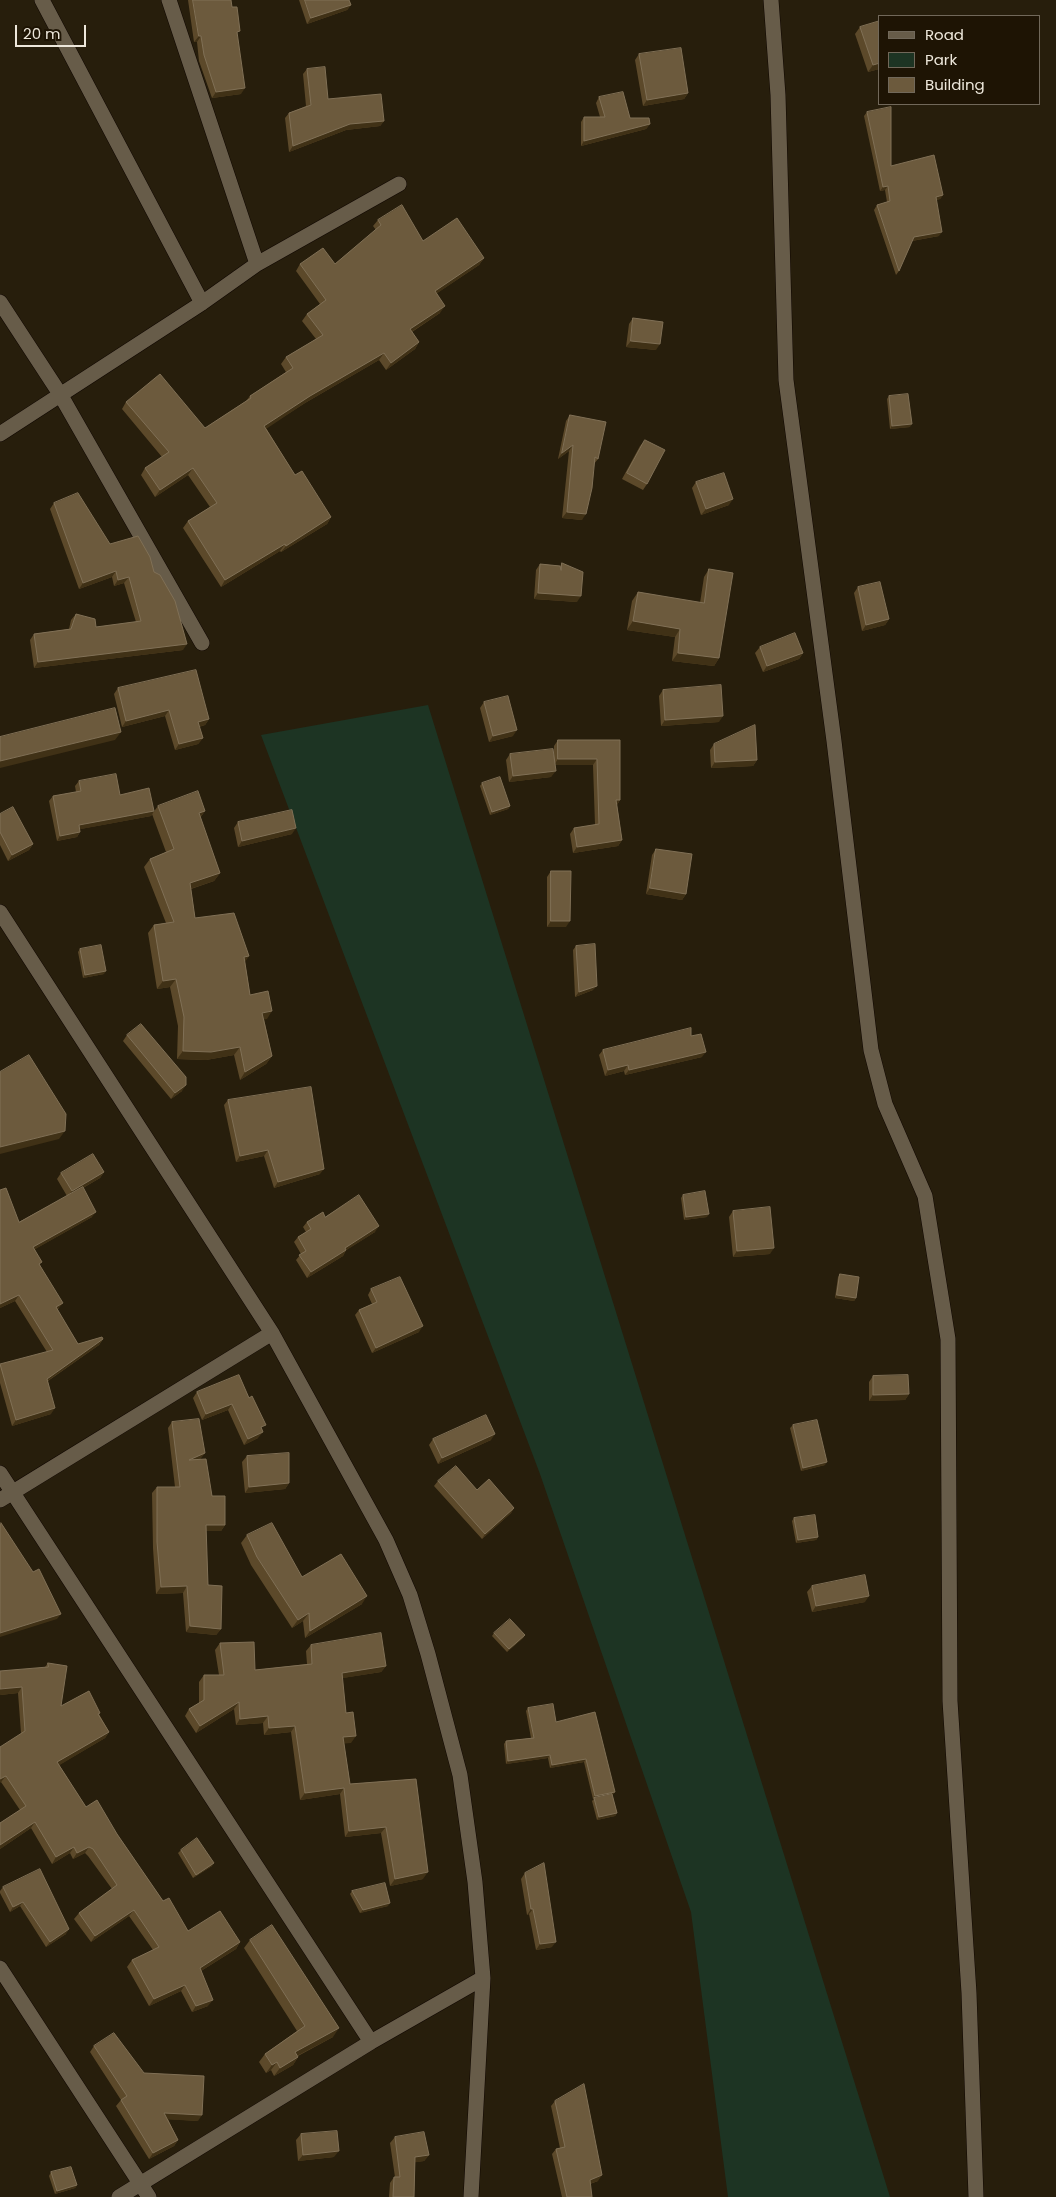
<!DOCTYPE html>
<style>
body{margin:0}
#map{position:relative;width:1056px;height:2197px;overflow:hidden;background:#271e0c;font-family:Poppins,sans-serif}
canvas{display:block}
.legend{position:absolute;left:878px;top:15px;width:162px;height:90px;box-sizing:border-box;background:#1e1404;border:1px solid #71685a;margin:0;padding:6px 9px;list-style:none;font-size:15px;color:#ede7db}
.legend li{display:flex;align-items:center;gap:10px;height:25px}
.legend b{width:25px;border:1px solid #71685a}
.scale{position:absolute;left:15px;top:25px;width:71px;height:22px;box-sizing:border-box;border:2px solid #ede7db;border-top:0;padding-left:6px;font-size:15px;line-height:18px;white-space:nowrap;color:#ede7db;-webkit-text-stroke:4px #1e1404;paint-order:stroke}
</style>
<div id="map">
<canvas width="1056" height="2197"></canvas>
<ul class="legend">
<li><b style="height:6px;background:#675c49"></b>Road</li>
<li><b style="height:14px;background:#1d3423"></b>Park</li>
<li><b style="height:14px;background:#6c5a3d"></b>Building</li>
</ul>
<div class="scale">20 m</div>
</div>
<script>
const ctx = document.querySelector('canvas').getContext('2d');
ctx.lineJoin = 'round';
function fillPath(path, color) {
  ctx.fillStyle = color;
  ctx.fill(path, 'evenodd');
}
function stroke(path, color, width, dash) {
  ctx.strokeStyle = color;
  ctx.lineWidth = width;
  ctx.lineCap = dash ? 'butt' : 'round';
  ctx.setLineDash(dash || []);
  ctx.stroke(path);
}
const green = new Path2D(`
 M428,705L890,2197H728L691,1912L540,1474L261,735Z`);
const minor = new Path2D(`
 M42,0L202,303
 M169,0L257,264
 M771,0L778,95L786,380L834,741L871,1050L885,1104L925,1196L948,1339L950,1701L969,1993L976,2197
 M0,302L60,394L202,643
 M0,434L202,303L257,264L399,184
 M0,912L272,1333L386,1540L410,1595L428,1654L460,1775L475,1882L483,1978L471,2197
 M0,1473L371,2042
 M0,1500L272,1333
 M0,1968L149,2197
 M119,2197L371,2042L483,1978`);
const wall = new Path2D(`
 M188,0H231L241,94L212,98L199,61L197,42H194Z
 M299,0H349L351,5L347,10L307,24Z
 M880,21V77L879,69L868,72L855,34L860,27Z
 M639,54L688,93L684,99L643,106L635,60Z
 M307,69L328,99L384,121L380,126L346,130L289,152L285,118L289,113L306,106L303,74Z
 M599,97L630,118L650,124L646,129L581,146V122L584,117H600L596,103Z
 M867,112L891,166L943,195L940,199L936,200L939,236L912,241L899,271L896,275L874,210L877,205L887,202L885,190L880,191L864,116Z
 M378,220L423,241L484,258L479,265L437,293L440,313L412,332L419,342L415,349L386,370L379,360L305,403L266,428L295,475L331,517L327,524L281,552L280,551L221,587L183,528L188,521L210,507L188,475L155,497L141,475L145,468L162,457L122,409L126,402L205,428L246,401L250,396L286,372L281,364L286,357L316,339L302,321L307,314L320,304L296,271L300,264H335L376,230L373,226Z
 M633,318L656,350L626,347L629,324Z
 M889,396L910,427L890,429L887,399Z
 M570,415L598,459L594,464L582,520L562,518L569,451L558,459L566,421Z
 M645,440L647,484L643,490L622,479L640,446Z
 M696,482L729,505L701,515L692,488Z
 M54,503L110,544L154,572L183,650L34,668L30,640L34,634L69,629L71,620L76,614L96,627L136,622L124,583L114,586L112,577L79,589L50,509Z
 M562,563L577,602L534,599L536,570L540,564L560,566Z
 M709,569L719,658L714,666L672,661L675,637L627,630L632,601L638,592L700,603L704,577Z
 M858,587L889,619L885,625L862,631L854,593Z
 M760,647L803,653L799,659L763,672L755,653Z
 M118,688L209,719L205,725L199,727L203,738L198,744L175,750L165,716L122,727L114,694Z
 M663,690L719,722L661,726L659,696Z
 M484,702L513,736L489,742L480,708Z
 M558,740H620V800L617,805L622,840L618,846L573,853L570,834L574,828L595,825L593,765H555L551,777L509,782L506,760L510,754L554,755V746Z
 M714,744L757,760L753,766L711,768L710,750Z
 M79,781L120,795L154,811L151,816L80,829V832L77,837L57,841L49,801L53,796L76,792L75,786Z
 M482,783L510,806L508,809L490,815L480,786Z
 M158,806L205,811L200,818L220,873L214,881L191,889L195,918L245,962L250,995L267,1019H264L272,1056L266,1064L240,1080L234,1055L206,1060L177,1059L178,1026L170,987L157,989L148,933L154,925L166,923L144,867L150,859L166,852L152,814Z
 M0,814L33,844L29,850L8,861L0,845Z
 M238,822L292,834L238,847L234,828Z
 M656,849L686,894L682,900L646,894L652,855Z
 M551,871L566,927H547V877Z
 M576,946L593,990L575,997L573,950Z
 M80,949L104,974L83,978L78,952Z
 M127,1035L182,1091L171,1099L123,1041Z
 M691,1036L702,1057L625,1075L624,1071L605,1076L599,1055L603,1050Z
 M228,1100L320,1174L274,1188L264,1156L236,1162L224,1105Z
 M104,1172L100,1178L83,1188L92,1217L35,1249L40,1265L59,1308L57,1310L78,1344L103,1339L99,1345L48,1381L51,1414L12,1426L0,1383V1365L47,1352L15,1301L0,1308V1190L19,1222L67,1196L57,1179L61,1173Z
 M683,1195L707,1217L684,1220L681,1198Z
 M733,1211L770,1254L733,1257L729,1217Z
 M325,1217L375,1232L346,1250L343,1256L307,1278L296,1260L301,1254L294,1242L298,1237L306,1232L303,1227L307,1222Z
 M840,1274L856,1298L854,1301L835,1298L838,1277Z
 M371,1289L419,1332L372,1353L355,1315L359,1310L372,1304L368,1295Z
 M239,1375L258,1438L244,1445L228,1410L202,1420L193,1398L197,1392Z
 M873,1376L909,1394L905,1400L869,1401V1382Z
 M172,1422L205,1453L200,1459L212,1496L225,1525L221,1531H206L208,1585L221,1629L216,1635L186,1632L183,1593L156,1594L153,1548L152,1493L157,1487H175L168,1428Z
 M793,1425L825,1465L801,1471L790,1428Z
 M433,1439L491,1440L438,1464L429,1445Z
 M247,1456L289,1483L285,1489L245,1493L242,1462Z
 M438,1481L477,1490L514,1508L511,1513L482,1539L434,1486Z
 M794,1518L818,1537L816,1540L796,1543L792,1521Z
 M247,1535L302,1577L362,1604L305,1638L303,1621L292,1628L251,1565L241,1543Z
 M812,1586L865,1602L812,1612L807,1592Z
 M494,1633L525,1635L523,1638L507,1652L492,1636Z
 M220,1643L255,1670L307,1664L306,1651L311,1645L386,1666L381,1672L342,1678L346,1713L351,1743H344L350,1784L416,1779L423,1879L390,1886L381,1833L345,1837L340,1794L300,1800L291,1732L264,1735L263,1723L236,1725L234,1709L196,1733L185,1716L189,1709L199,1703V1682L204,1675H219L215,1650Z
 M48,1663L61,1706L99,1714L109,1732L105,1738L59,1765L86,1807L117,1834L163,1901L188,1931L240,1942L236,1949L201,1971L208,2006L192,2012L181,1991L149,2006L127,1967L132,1960L153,1950L129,1916L91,1942L74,1919L79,1913L112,1889L88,1856L85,1853L73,1859L70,1853L52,1864L31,1828L0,1849V1823L20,1810L1,1782L21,1733L18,1693L0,1695L45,1667Z
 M528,1708L556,1722L615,1792L612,1795L617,1813L615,1816L597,1820L592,1801L594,1799H593L584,1762L550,1768L548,1758L506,1764L504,1744L506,1741L531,1738L526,1711Z
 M181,1850L212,1866L193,1878L178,1853Z
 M525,1873L552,1947L536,1950L529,1914L527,1915L521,1879Z
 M3,1887L66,1934L46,1947L20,1906L10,1912L0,1893V1891Z
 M352,1891L388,1906L360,1913L350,1894Z
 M250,1940L333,2037L298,2056V2057L293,2065L274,2076L271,2070L266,2073L259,2062L265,2054L297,2031L244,1948Z
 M94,2046L144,2073L198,2121L168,2119L178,2140L174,2146L149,2159L116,2106L121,2100L90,2052Z
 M555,2101L598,2181L590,2184L592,2197H562L552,2154L556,2149L560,2148L551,2106Z
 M301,2134L334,2157L298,2161L296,2140Z
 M395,2137L429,2155L424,2161L415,2162L414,2197H389L390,2183L394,2177H395L390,2143Z
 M51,2172L77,2185L75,2188L55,2194L49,2176Z`);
const shadedWall = new Path2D(`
 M351,5L347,10L307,24L311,18Z
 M199,36H201L197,42H194Z
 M880,63L879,69L868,72L873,65Z
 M245,88L241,94L212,98L216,92Z
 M688,93L684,99L643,106L647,100Z
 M384,121L380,126L346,130L289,152L293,146L350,124Z
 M650,124L646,129L581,146L584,141Z
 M888,186L885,190L880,191L883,187Z
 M943,195L940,199L933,201L936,197Z
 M942,232L939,236L911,241L914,237Z
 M484,258L479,265L430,298L435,291Z
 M445,306L440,313L405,336L410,329Z
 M631,341L660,344L656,350L626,347Z
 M419,342L415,349L386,370L391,363Z
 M384,353L379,360L305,403L260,433L264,426L310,396Z
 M912,424L910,427L890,429L892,426Z
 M573,445L569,451L558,459L562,453Z
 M193,468L188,475L155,497L160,490Z
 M733,499L729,505L701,515L706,509Z
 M567,512L586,514L582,520L562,518Z
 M331,517L327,524L281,552L286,546Z
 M285,544L280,551L221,587L225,580Z
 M116,571L112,577L79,589L83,583Z
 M129,577L124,583L114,586L118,580Z
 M538,593L581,596L577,602L534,599Z
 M889,619L885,625L862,631L866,625Z
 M633,621L680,629L675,637L627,630Z
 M187,644L183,650L34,668L38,662Z
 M678,653L719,658L714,666L672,661Z
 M803,653L799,659L763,672L767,666Z
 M169,710L165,716L122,727L126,721Z
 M723,716L719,722L661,726L665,720Z
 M209,719L205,725L194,728L198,722Z
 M517,730L513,736L489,742L493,736Z
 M121,732L115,740L0,768V761Z
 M203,738L198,744L175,750L179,744Z
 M558,759H597L593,765H554Z
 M757,760L753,766L711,768L715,762Z
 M556,771L551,777L509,782L513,776Z
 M616,800H620L616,806Z
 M510,806L508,809L490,815L492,812Z
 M154,811L151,816L76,830L79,825Z
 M205,811L199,819V813Z
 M296,828L292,834L238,847L242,841Z
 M80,832L77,837L57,841L60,836Z
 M622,840L618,846L573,853L577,847Z
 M33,844L29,850L8,861L12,855Z
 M220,873L214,881L184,891L190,883Z
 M650,888L686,894L682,900L646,894Z
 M551,921H570L566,927H547Z
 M249,956L243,965L244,957Z
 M106,971L104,974L83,978L85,975Z
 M176,979L170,987L157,989L163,981Z
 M597,986L593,990L575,997L579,992Z
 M272,1011L267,1019L257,1021L262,1013Z
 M240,1047L234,1055L206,1060L177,1059L183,1051Z
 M706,1052L702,1057L625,1075L629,1070Z
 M272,1056L266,1064L240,1080L245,1072Z
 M628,1065L624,1071L605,1076L608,1070Z
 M186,1085L182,1091L171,1099L175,1093Z
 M65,1131L59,1139L0,1154V1147Z
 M268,1150L264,1156L236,1162L240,1156Z
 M324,1169L320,1174L274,1188L278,1182Z
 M104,1172L100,1178L67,1197L72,1191Z
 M96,1212L92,1217L30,1252L33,1247Z
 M709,1214L707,1217L684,1220L686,1217Z
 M379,1226L375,1232L342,1253L346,1250L343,1256L307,1278L311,1272L345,1248Z
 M774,1248L770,1254L733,1257L737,1251Z
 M19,1295L15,1301L0,1308V1304Z
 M837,1295L856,1298L854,1301L835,1298Z
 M63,1303L59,1308L52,1313L56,1307Z
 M423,1326L419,1332L372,1353L376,1348Z
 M103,1339L99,1345L43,1384L47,1379Z
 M909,1394L905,1400L869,1401L873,1395Z
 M232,1404L228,1410L202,1420L206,1414Z
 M55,1408L51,1414L12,1426L16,1420Z
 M263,1432L258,1438L244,1445L248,1439Z
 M495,1434L491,1440L438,1464L442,1458Z
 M205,1453L200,1459L189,1460Z
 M827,1462L825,1465L801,1471L803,1468Z
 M289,1483L285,1489L245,1493L249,1487Z
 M514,1508L511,1513L482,1539L485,1534Z
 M206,1525H225L221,1531H202Z
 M818,1537L816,1540L796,1543L798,1540Z
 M187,1586L183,1593L156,1594L161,1587Z
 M367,1596L362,1604L305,1638L310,1631Z
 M869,1596L865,1602L812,1612L816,1606Z
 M309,1613L303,1621L292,1628L298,1620Z
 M61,1614L57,1619L0,1637V1633Z
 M190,1626L221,1629L216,1635L186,1632Z
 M525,1635L523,1638L507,1652L509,1649Z
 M386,1666L381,1672L337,1679L342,1673Z
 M22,1687L18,1693L0,1695V1689Z
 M239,1702L234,1709L196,1733L200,1726Z
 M268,1716L263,1723L236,1725L240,1719Z
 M295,1726L291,1732L264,1735L269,1728Z
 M109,1732L105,1738L53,1769L57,1762Z
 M356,1736L351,1743L339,1744L343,1737Z
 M550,1755L548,1758L506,1764L508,1761Z
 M586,1759L584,1762L550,1768L552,1765Z
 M6,1776L1,1782L0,1783V1779Z
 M344,1788L340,1794L300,1800L305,1793Z
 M615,1792L612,1795L593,1799L595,1796Z
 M617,1813L615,1816L597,1820L599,1817Z
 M35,1822L31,1828L0,1849V1845Z
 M386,1827L381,1833L345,1837L349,1831Z
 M74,1847L70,1853L52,1864L56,1857Z
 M89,1847L85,1853L73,1859L77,1853Z
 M214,1863L212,1866L193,1878L196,1875Z
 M428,1872L423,1879L390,1886L395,1879Z
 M23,1902L20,1906L10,1912L13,1907Z
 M390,1903L388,1906L360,1913L363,1910Z
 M531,1909H533L529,1914L527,1915Z
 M134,1910L129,1916L91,1942L95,1936Z
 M69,1929L66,1934L46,1947L50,1942Z
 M240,1942L236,1949L196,1974L200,1968Z
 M556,1942L552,1947L536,1950L540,1944Z
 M185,1985L181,1991L149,2006L154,1999Z
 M213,2000L208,2006L192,2012L196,2006Z
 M339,2028L333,2037L289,2060L295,2052Z
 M298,2057L293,2065L274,2076L280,2068Z
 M277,2062L271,2070L266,2073L272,2065Z
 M164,2113L202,2115L198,2121L160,2119Z
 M178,2140L174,2146L149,2159L153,2153Z
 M339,2151L334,2157L298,2161L303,2155Z
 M429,2155L424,2161L411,2163L415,2157Z
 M602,2175L598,2181L586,2185L590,2180Z
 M77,2185L75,2188L55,2194L57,2191Z`);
const building = new Path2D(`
 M193,0H231L232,7H237L240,31L237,32L245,88L216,92L204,55L201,36H199Z
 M305,0H349L351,5L311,18Z
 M880,21V63L873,65L860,27Z
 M681,48L688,93L647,100L639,54Z
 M325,67L328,99L381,94L384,121L350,124L293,146L289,113L311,105L307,69Z
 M623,92L630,118H649L650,124L584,141V117H605L599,97Z
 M891,107V166L934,155L943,195L936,197L942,232L914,237L899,271L877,205L890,201L888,186L883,187L867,112Z
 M402,205L423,241L457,218L484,258L435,291L445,306L410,329L419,342L391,363L384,353L310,396L264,426L295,475L302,471L331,517L286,546L285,544L225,580L188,521L217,503L193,468L160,490L145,468L169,452L126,402L160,374L205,428L251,398L250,396L293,368L286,357L323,335L307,314L326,300L300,264L323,248L335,264L381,225L378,220Z
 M633,318L663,322L660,344L631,341Z
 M908,394L912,424L892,426L889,396Z
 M570,415L606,422L598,459L595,457L592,488L586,514L567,512L573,445L562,453Z
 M645,440L665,450L647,484L627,473Z
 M724,473L733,499L706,509L696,482Z
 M78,493L110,544L138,536L150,557L154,572L160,575L175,601L187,644L38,662L34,634L71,629L76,614L95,619L96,627L141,621L129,577L118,580L116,571L83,583L54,503Z
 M562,563L583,572L581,596L538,593L540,564L560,566L561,570Z
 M709,569L733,573L719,658L678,653L680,629L633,621L638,592L704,603Z
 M880,582L889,619L866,625L858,587Z
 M795,633L803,653L767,666L760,647Z
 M196,670L209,719L198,722L203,738L179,744L169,710L126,721L118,688Z
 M721,685L723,716L665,720L663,690Z
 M508,696L517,730L493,736L484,702Z
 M115,708L121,732L0,761V737Z
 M755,725L757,760L715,762L714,744Z
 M558,740H620V800H616L622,840L577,847L574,828L599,824L597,759H558Z
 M553,749L556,771L513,776L510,754Z
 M116,774L120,795L149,788L154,811L79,825L80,832L60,836L53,796L81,791L79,781Z
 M500,777L510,806L492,812L482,783Z
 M198,791L205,811L199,813L220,873L190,883L195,918L234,913L249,956L244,957L250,995L268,991L272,1011L262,1013L272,1056L245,1072L240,1047L211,1052L183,1051L184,1017L176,979L163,981L154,925L174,922L150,859L174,849L158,806Z
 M13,807L33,844L12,855L0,832V814Z
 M292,810L296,828L242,841L238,822Z
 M656,849L692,854L686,894L650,888Z
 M551,871H571L570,921H551Z
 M595,944L597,986L579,992L576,946Z
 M101,945L106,971L85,975L80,949Z
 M141,1024L186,1077V1085L175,1093L127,1035Z
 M691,1028V1036L701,1034L706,1052L629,1070L628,1065L608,1070L603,1050Z
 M29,1055L66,1114L65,1131L0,1147V1072Z
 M311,1087L324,1169L278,1182L268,1150L240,1156L228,1100Z
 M93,1154L104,1172L72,1191L61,1173Z
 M83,1187L96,1212L33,1247L42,1262L39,1264L63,1303L56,1307L78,1344L102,1337L103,1339L47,1379L55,1408L16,1420L0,1364L53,1350L19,1295L0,1304V1190L6,1188L19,1222Z
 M705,1191L709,1214L686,1217L683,1195Z
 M359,1195L379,1226L345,1248L346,1250L311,1272L299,1255L306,1251L298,1237L311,1229L307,1222L323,1212L325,1217Z
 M770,1207L774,1248L737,1251L733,1211Z
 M840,1274L859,1277L856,1298L837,1295Z
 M400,1277L423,1326L376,1348L359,1310L377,1302L371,1289Z
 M239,1375L249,1398L252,1396L266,1425L261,1427L263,1432L248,1439L232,1404L206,1414L197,1392Z
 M908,1375L909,1394L873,1395V1376Z
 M486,1415L495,1434L442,1458L433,1439Z
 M199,1419L205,1453L189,1460L206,1459L212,1496H225V1525H206L208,1585L222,1586L221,1629L190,1626L187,1586L161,1587L157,1542V1487H180L172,1422Z
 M817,1420L827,1462L803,1468L793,1425Z
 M289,1453V1483L249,1487L247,1456Z
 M456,1466L477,1490L489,1479L514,1508L485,1534L438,1481Z
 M815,1515L818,1537L798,1540L794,1518Z
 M1,1523L33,1572L39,1569L61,1614L0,1633V1524Z
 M272,1523L302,1577L341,1554L367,1596L310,1631L309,1613L298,1620L257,1557L247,1535Z
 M865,1575L869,1596L816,1606L812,1586Z
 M510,1619L525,1635L509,1649L494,1633Z
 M381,1633L386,1666L342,1673L346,1713L353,1712L356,1736L343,1737L350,1784L416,1779L428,1872L395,1879L386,1827L349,1831L344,1788L305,1793L295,1726L269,1728L268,1716L240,1719L239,1702L200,1726L189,1709L204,1700V1675H224L220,1643L254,1642L255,1670L312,1664L311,1645Z
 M48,1663L67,1666L61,1706L89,1691L100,1713L98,1714L109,1732L57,1762L86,1807L97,1800L117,1834L163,1901L169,1898L188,1931L220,1911L240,1942L200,1968L213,2000L196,2006L185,1985L154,1999L132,1960L159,1947L134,1910L95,1936L79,1913L117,1885L93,1849L89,1847L77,1853L74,1847L56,1857L35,1822L0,1845V1823L26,1806L6,1776L0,1779V1747L25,1731L22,1687L0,1689V1671L48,1667Z
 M553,1704L556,1722L595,1712L615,1792L595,1796L586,1759L552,1765L550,1755L508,1761L506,1741L534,1738L528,1708Z
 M612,1794L617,1813L599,1817L594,1798Z
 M197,1838L214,1863L196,1875L181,1850Z
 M544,1863L556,1942L540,1944L533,1909H531L525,1873Z
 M40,1869L69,1929L50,1942L23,1902L13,1907L3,1887Z
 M385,1883L390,1903L363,1910L352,1891Z
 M272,1925L339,2028L295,2052L298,2057L280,2068L277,2062L272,2065L265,2054L305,2026L250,1940Z
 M114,2033L144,2073L204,2076L202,2115L164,2113L178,2140L153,2153L121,2100L127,2096L94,2046Z
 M584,2084L602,2175L590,2180L592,2197H567L556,2149L565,2147L555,2101Z
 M337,2131L339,2151L303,2155L301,2134Z
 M424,2132L429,2155L415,2157L414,2197H393L394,2177H400L395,2137Z
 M71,2167L77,2185L57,2191L51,2172Z`);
fillPath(green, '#1d3423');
stroke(minor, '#100700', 16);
stroke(minor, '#675c49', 15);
fillPath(wall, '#5c492a');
fillPath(shadedWall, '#403116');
fillPath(building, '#6c5a3d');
stroke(building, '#807056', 1);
</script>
